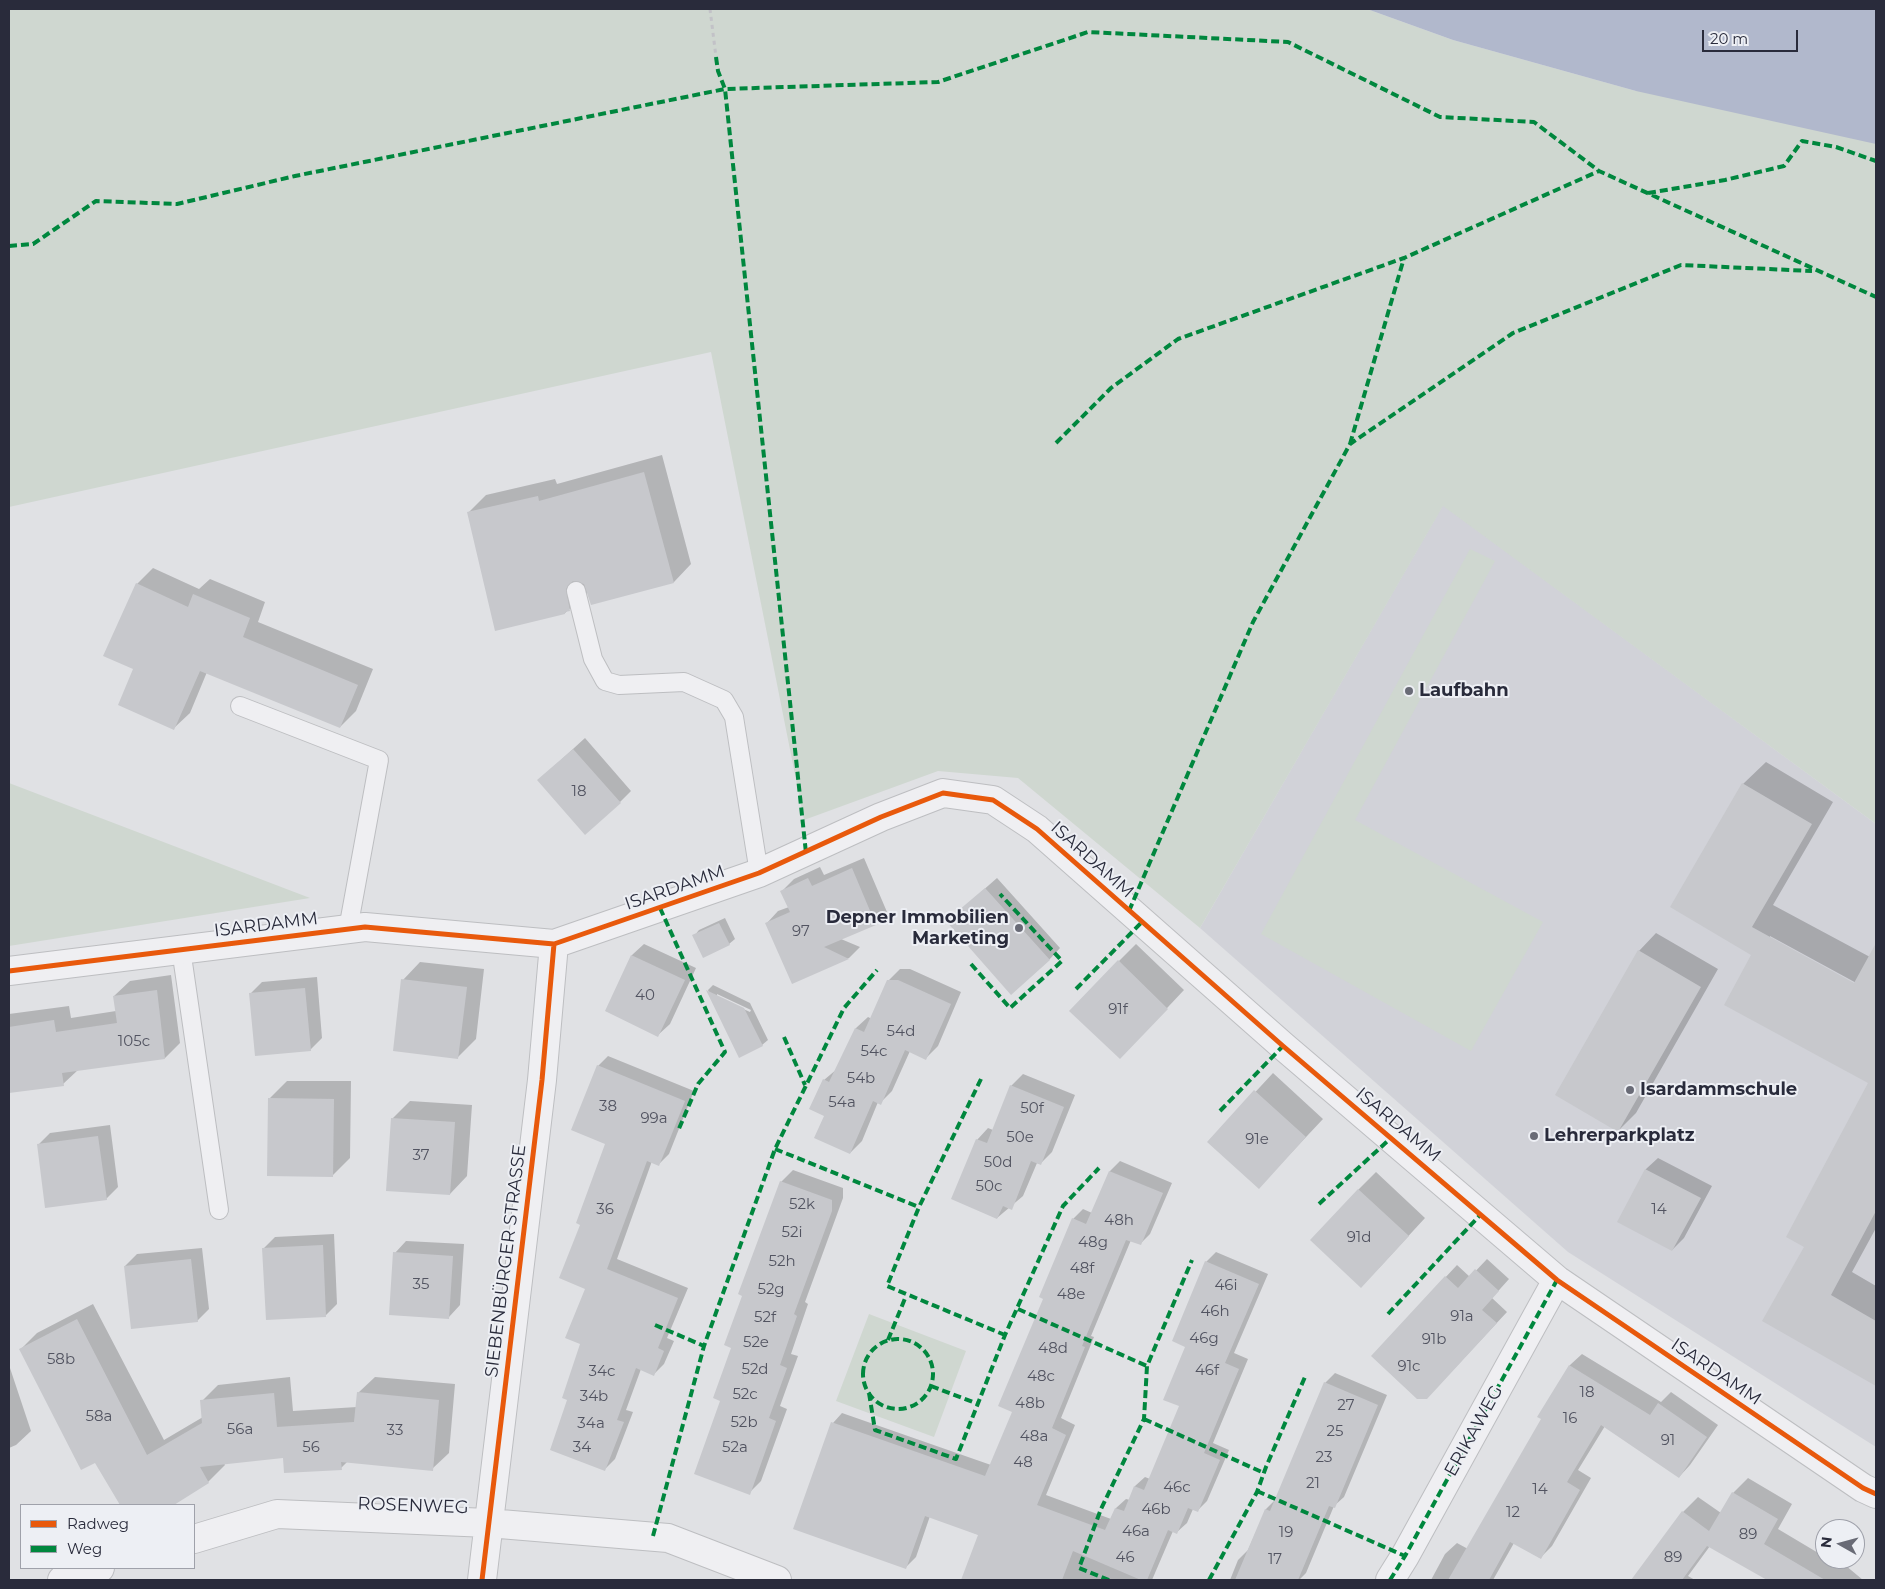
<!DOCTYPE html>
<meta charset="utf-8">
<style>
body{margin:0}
#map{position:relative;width:1885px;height:1589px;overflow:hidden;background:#e0e1e4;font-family:Montserrat,sans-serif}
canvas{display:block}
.frame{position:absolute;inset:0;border:10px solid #292b3b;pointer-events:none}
.legend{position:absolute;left:20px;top:1504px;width:175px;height:65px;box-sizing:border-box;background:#edeff4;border:1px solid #9fa1aa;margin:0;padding:6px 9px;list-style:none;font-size:15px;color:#292b3b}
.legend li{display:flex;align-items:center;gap:10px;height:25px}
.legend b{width:25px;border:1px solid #9fa1aa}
.north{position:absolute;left:1815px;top:1519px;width:50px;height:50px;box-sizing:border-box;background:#edeff4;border:1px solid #9fa1aa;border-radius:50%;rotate:277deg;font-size:14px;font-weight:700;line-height:20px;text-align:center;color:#292b3b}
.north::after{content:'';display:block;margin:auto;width:18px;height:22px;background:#696b76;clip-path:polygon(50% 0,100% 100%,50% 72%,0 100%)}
.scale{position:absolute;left:1702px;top:30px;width:96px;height:22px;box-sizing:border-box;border:2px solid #292b3b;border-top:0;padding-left:6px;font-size:15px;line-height:18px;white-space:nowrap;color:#292b3b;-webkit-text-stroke:4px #edeff4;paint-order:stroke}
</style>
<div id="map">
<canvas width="1885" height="1589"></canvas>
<div class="frame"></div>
<ul class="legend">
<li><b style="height:6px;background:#e8590c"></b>Radweg</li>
<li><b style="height:6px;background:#00873e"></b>Weg</li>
</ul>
<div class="north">N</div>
<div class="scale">20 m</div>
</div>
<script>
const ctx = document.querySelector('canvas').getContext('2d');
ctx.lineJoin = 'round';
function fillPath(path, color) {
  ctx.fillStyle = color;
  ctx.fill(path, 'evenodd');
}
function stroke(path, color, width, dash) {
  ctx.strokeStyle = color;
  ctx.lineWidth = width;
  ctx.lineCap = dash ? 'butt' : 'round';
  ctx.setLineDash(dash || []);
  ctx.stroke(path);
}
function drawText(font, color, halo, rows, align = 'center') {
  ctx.font = font + ' Montserrat,sans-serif';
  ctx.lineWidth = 4;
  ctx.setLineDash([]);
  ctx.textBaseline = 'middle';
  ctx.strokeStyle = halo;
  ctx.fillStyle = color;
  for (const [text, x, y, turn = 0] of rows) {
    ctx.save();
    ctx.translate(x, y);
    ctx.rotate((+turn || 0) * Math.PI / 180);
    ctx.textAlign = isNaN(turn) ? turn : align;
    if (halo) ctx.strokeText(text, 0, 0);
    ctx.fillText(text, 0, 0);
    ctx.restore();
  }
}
const built = new Path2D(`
 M1443,505L1876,824V1447L1568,1252L1200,928Z`);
const green = new Path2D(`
 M9,9H1367L1453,40L1636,91L1876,9V824L1443,506L1200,928L1018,778L938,771L804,820L711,352L9,507Z
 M1470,549L1495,561L1355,820L1543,922L1471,1051L1261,934Z
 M9,783L310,898L9,946Z
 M869,1314L966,1351L934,1437L836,1401Z`);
const water = new Path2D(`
 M1367,9H1876V144L1636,91L1453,40Z`);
const shadow = new Path2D(`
 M662,455L691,564L674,582L588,592L565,613L468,513L486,495L555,479L557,484Z
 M153,568L199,589L210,579L265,602L258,622L373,669L356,711L340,727L207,672L190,713L174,728L135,669L137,584Z
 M585,738L631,791L620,802L539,780Z
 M1766,762L1833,802L1773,905L1870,957L1876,950V1228L1852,1272L1876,1286V1384L1764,1321L1806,1247L1870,1082L1753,954L1743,784ZM1770,936L1860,985L1859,987L1770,939Z
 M864,858L887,912L875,924L841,939L860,947L849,958L793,982L767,923L778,911L789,907L782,891L794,879L820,867L824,875Z
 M997,878L1060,948L1049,960L948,921Z
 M725,918L735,939L729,944L694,936L699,930Z
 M1656,933L1718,969L1636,1113L1618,1131L1639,951Z
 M644,944L696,968L670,1024L658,1035L606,1011L632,955Z
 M1136,944L1184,990L1137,1040L1119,961Z
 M420,962L484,969L476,1039L458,1057L403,980Z
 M900,969H910L961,992L938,1046L926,1058L910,1051L892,1091L880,1103L878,1102L862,1141L850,1153L826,1115L824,1080L837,1069L856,1028L868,1017L872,1019L888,981Z
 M171,975L180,1043L165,1058L78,1070L63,1084L9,1092V1014L69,1006L71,1018L116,1011L114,996L130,981Z
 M317,977L322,1038L310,1050L251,993L262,982Z
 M713,985L750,1003L768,1040L762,1045L739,1056L708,990ZM717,994L751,1010L750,1012L717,997Z
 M608,1056L694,1091L669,1154L659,1164L652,1161L617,1259L688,1288L667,1338L674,1341L664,1364L654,1374L641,1369L626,1410L633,1412L615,1459L605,1469L569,1400L582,1344L586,1288L582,1224L607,1143L598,1066Z
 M1273,1073L1323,1119L1276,1169L1209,1142Z
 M1023,1074L1075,1095L1052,1152L1040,1164L1037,1163L1023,1196L997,1218L977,1140L988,1128L993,1130L1011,1086Z
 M287,1081H351L350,1158L332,1176L269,1099Z
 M410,1101L472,1105L467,1176L450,1194L392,1119Z
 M110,1125L118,1187L106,1199L38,1145L50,1133Z
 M1658,1158L1712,1186L1684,1238L1672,1250L1619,1221L1646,1169Z
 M1120,1161L1172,1183L1150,1234L1140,1244L1131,1240L1091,1336L1094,1337L1061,1418L1075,1425L1046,1495L1111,1519L1116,1508L1126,1499L1130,1500L1135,1486L1145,1477L1150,1479L1181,1406L1187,1346L1206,1262L1216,1252L1268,1274L1234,1353L1248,1359L1213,1443L1229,1450L1207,1501L1197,1511L1193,1509L1187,1523L1177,1532L1173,1531L1152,1580H963L979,1535L930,1516L916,1557L906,1567L833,1423L842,1413L991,1465L1014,1411L1045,1298L1073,1219L1083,1209L1092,1213L1110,1171Z
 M793,1170L843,1188V1198L805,1302L808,1304L791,1354L798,1356L780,1406L787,1409L761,1481L749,1493L722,1400L733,1347L781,1182Z
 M1376,1172L1425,1218L1379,1268L1358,1190Z
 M334,1234L337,1304L325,1316L264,1248L275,1237Z
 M406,1241L464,1244L460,1305L449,1317L395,1253Z
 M202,1248L209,1309L197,1321L125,1266L137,1254Z
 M1487,1259L1509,1279L1492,1298L1507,1312L1438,1386L1372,1356L1457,1265L1470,1277Z
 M93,1304L164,1440L203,1417L202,1401L218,1385L290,1377L293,1411L357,1407L358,1393L375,1377L455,1384L449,1453L432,1469L348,1461L341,1468L284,1457L224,1463L225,1465L208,1482L168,1505H121L95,1461L20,1350L37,1333Z
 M1582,1354L1661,1402L1671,1392L1718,1425L1690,1465L1679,1477L1605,1426L1578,1470L1591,1478L1552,1546L1540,1558L1514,1543L1493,1580H1431L1445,1554L1457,1543L1468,1549L1543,1419L1539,1416L1570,1365Z
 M9,1365L31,1431L16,1445L9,1448Z
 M1335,1373L1387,1395L1344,1497L1334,1506L1306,1573L1299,1580H1230L1238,1560L1248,1550L1266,1509L1276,1499L1325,1383Z
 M1748,1478L1792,1504L1778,1529L1825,1557V1559L1843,1567L1845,1565L1863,1580H1769L1710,1546L1688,1576L1695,1580H1632L1683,1512L1698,1497L1721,1513L1733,1493Z`);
const building = new Path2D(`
 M644,472L674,583L591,605L584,584L573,581L566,589L570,611L565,612V614L495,631L467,512L538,496L539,501Z
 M136,583L188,607L193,594L250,618L243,637L358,685L340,728L200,671L174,730L118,705L133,669L103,656Z
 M573,749L621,803L585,835L537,780Z
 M1742,783L1812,824L1752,927L1854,983L1876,943V1211L1831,1295L1876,1321V1386L1762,1321L1804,1247L1786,1237L1868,1083L1724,1005L1751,955L1670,907Z
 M852,868L876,925L824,947L849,959L792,984L765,923L790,912L780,891L808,878L812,886Z
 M985,888L1050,960L1011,995L946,921Z
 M719,923L730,945L703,958L692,935Z
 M1638,950L1701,987L1618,1132L1555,1095Z
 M631,955L685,980L658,1037L605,1011Z
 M1118,960L1168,1009L1120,1059L1069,1011Z
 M401,979L467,987L458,1059L393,1051Z
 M887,980H898L951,1004L926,1060L905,1050L881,1105L873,1101L850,1154L814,1138L824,1116L809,1109L823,1079L829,1082L855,1028L864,1032Z
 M305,988L311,1051L255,1056L249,993Z
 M157,990L165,1059L62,1073L64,1086L9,1093V1027L54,1020L56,1032L117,1023L113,996Z
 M706,990L744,1008L763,1046L739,1058Z
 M597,1065L685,1101L659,1166L647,1161L607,1269L678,1298L658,1348L664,1351L654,1376L636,1368L617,1420L624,1422L605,1471L550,1450L567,1400L562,1398L580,1344L565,1338L585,1289L559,1278L580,1225L576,1223L605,1144L571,1130Z
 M1010,1085L1064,1107L1041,1165L1031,1161L1012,1210L1003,1206L997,1219L951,1199L976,1139L987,1143Z
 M1254,1090L1306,1137L1259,1189L1207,1142Z
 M268,1098L334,1099L333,1177L267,1176Z
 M391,1118L455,1122L450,1195L386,1191Z
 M98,1136L107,1200L45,1208L37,1144Z
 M1645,1169L1701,1198L1672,1251L1617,1222Z
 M1109,1171L1163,1193L1141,1245L1126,1240L1082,1346L1085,1347L1052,1428L1066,1435L1037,1505L1105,1530L1115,1508L1124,1511L1134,1486L1144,1490L1179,1406L1163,1400L1185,1347L1172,1341L1205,1261L1259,1284L1225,1363L1239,1369L1204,1453L1220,1460L1198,1512L1188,1508L1177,1534L1168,1530L1147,1580H1141L1073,1551L1062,1580H961L978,1535L925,1516L906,1569L793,1529L831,1422L985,1476L1012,1412L998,1406L1043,1299L1039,1297L1072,1218L1086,1224Z
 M780,1181L832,1200V1211L794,1314L797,1316L780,1365L787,1368L769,1418L776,1421L750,1495L694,1474L720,1401L713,1398L731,1348L724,1345L742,1296L738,1294Z
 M1358,1189L1409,1236L1361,1288L1310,1240Z
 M323,1245L326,1317L266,1320L262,1248Z
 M393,1252L453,1256L449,1319L389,1315Z
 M191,1259L198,1322L131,1329L124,1266Z
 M1475,1269L1499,1291L1482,1310L1497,1323L1427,1399H1417L1371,1356L1445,1276L1458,1288Z
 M77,1319L147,1455L202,1423L200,1400L274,1393L277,1427L354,1422L357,1392L439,1400L433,1471L341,1462L342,1470L284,1473L283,1458L200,1467L209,1483L174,1505H120L95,1463L81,1470L19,1349Z
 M1569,1365L1650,1415L1658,1403L1707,1437L1679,1478L1601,1425L1567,1482L1580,1490L1541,1559L1510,1542L1489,1580H1448L1541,1419L1537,1417Z
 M1324,1382L1378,1405L1335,1508L1329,1506L1298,1580H1235L1265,1509L1270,1511Z
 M1732,1492L1778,1519L1764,1544L1825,1580H1767L1707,1546L1682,1580H1631L1682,1511L1709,1531Z`);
const path = new Path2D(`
 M710,9L716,57`);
const lane = new Path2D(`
 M576,591L593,659L605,681L619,685L684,682L724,700L734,717L759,873
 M240,706L379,760L348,929
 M181,949L219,1210`);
const street = new Path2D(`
 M9,971L365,927L554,944L759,873L881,817L943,793L993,800L1037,829L1283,1046L1557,1280L1863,1488L1876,1494
 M194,1539L277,1514L488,1523L668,1538L777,1580
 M62,1580L100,1568
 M482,1580L542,1080L554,944
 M1390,1580L1405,1556L1557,1280`);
const quiet = new Path2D(`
 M716,57L718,71L725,89L806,853
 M1648,193L1725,180L1784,166L1802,141L1836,147L1876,161
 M9,246L33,244L96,201L177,204L295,176L725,89L938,82L1088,32L1288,42L1440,117L1534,122L1599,171L1876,297
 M1056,443L1111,388L1178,339L1404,258L1599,171
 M1350,444L1404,258
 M660,908L725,1052L698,1084L678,1131
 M1129,911L1253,622L1350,444L1513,333L1681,265L1812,271
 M971,964L1010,1008L1062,961L1000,894
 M1076,989L1142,922
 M784,1037L805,1085
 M981,1079L919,1207L887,1286L1005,1335
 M1220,1111L1283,1046
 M775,1149L919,1207
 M1319,1204L1392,1137
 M1018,1309L1147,1366
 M1388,1314L1481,1214
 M655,1325L704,1346
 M863 1374a35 35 0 1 1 70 0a35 35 0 1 1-70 0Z
 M888,1340L906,1296
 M931,1386L978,1404
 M869,1393L875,1430L956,1459L1005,1335L1063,1206L1099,1168
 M1144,1419L1264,1473
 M1257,1491L1405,1556
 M653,1536L704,1346L775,1149L844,1008L877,970
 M1109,1580L1079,1568L1101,1509L1144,1419L1147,1366L1192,1260
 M1209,1580L1257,1492L1266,1467L1305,1377
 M1390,1580L1405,1556L1557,1280`);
const cycleway = new Path2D(`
 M9,971L365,927L554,944L759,873L881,817L943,793L993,800L1037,829L1283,1046L1557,1280L1863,1488L1876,1494
 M482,1580L542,1080L554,944`);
const markers = [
 [1409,691,5,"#696b76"],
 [1019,928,5,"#696b76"],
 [1630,1090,5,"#696b76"],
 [1534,1136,5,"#696b76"]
];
const numberNames = [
 ["18",579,792],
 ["97",801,932],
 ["40",645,996],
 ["91f",1118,1010],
 ["54d",901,1032],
 ["105c",134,1042],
 ["54c",874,1052],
 ["54b",861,1079],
 ["54a",842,1103],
 ["38",608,1107],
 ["50f",1032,1109],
 ["99a",654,1119],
 ["50e",1020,1138],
 ["91e",1257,1140],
 ["37",421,1156],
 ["50d",998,1163],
 ["50c",989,1187],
 ["52k",802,1205],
 ["36",605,1210],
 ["14",1659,1210],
 ["48h",1119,1221],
 ["52i",792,1233],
 ["91d",1359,1238],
 ["48g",1093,1243],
 ["52h",782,1262],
 ["48f",1082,1269],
 ["35",421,1285],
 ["46i",1226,1286],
 ["52g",771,1290],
 ["48e",1071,1295],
 ["46h",1215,1312],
 ["91a",1462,1317],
 ["52f",765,1318],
 ["46g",1204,1339],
 ["91b",1434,1340],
 ["52e",756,1343],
 ["48d",1053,1349],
 ["58b",61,1360],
 ["91c",1409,1367],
 ["52d",755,1370],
 ["46f",1207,1371],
 ["34c",602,1372],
 ["48c",1041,1377],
 ["18",1587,1393],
 ["52c",745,1395],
 ["34b",594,1397],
 ["48b",1030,1404],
 ["27",1346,1406],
 ["58a",99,1417],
 ["16",1570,1419],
 ["52b",744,1423],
 ["34a",591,1424],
 ["56a",240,1430],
 ["33",395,1431],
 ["25",1335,1432],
 ["48a",1034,1437],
 ["91",1668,1441],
 ["56",311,1448],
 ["34",582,1448],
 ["52a",735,1448],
 ["23",1324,1458],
 ["48",1023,1463],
 ["21",1313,1484],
 ["46c",1177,1488],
 ["14",1540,1490],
 ["46b",1156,1510],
 ["12",1513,1513],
 ["46a",1136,1532],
 ["19",1286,1533],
 ["89",1748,1535],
 ["46",1125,1558],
 ["89",1673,1558],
 ["17",1275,1560]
];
const poiNames = [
 ["Laufbahn",1419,691],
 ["Depner Immobilien",1009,918,"right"],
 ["Marketing",1009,939,"right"],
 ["Isardammschule",1640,1090],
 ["Lehrerparkplatz",1544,1136]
];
const streetNames = [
 ["ISARDAMM",1092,860,42],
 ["ISARDAMM",675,888,-19],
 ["ISARDAMM",266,925,-7],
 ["ISARDAMM",1398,1125,40],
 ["SIEBENBÜRGER STRASSE",506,1261,-83],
 ["ISARDAMM",1716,1372,34],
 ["ERIKAWEG",1474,1431,-61],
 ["ROSENWEG",413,1506,2]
];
fillPath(built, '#d1d2d8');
fillPath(green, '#cfd7d0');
fillPath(water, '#b1b8cc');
fillPath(shadow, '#0003');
fillPath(building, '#c7c8cc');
stroke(lane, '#bdbec1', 20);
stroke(street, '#bdbec1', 30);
stroke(path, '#c2c2c7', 3, [4, 4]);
stroke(lane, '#efeff2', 18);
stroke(street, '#efeff2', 28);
stroke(quiet, '#00873e', 4, [8, 4]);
stroke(cycleway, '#e8590c', 5);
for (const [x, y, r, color] of markers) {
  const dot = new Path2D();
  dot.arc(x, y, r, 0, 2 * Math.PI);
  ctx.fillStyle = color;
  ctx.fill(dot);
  stroke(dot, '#edeff4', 2);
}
drawText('15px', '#525461', null, numberNames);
drawText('bold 18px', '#292b3b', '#edeff4', poiNames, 'left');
drawText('18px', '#292b3b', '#edeff4', streetNames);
</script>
